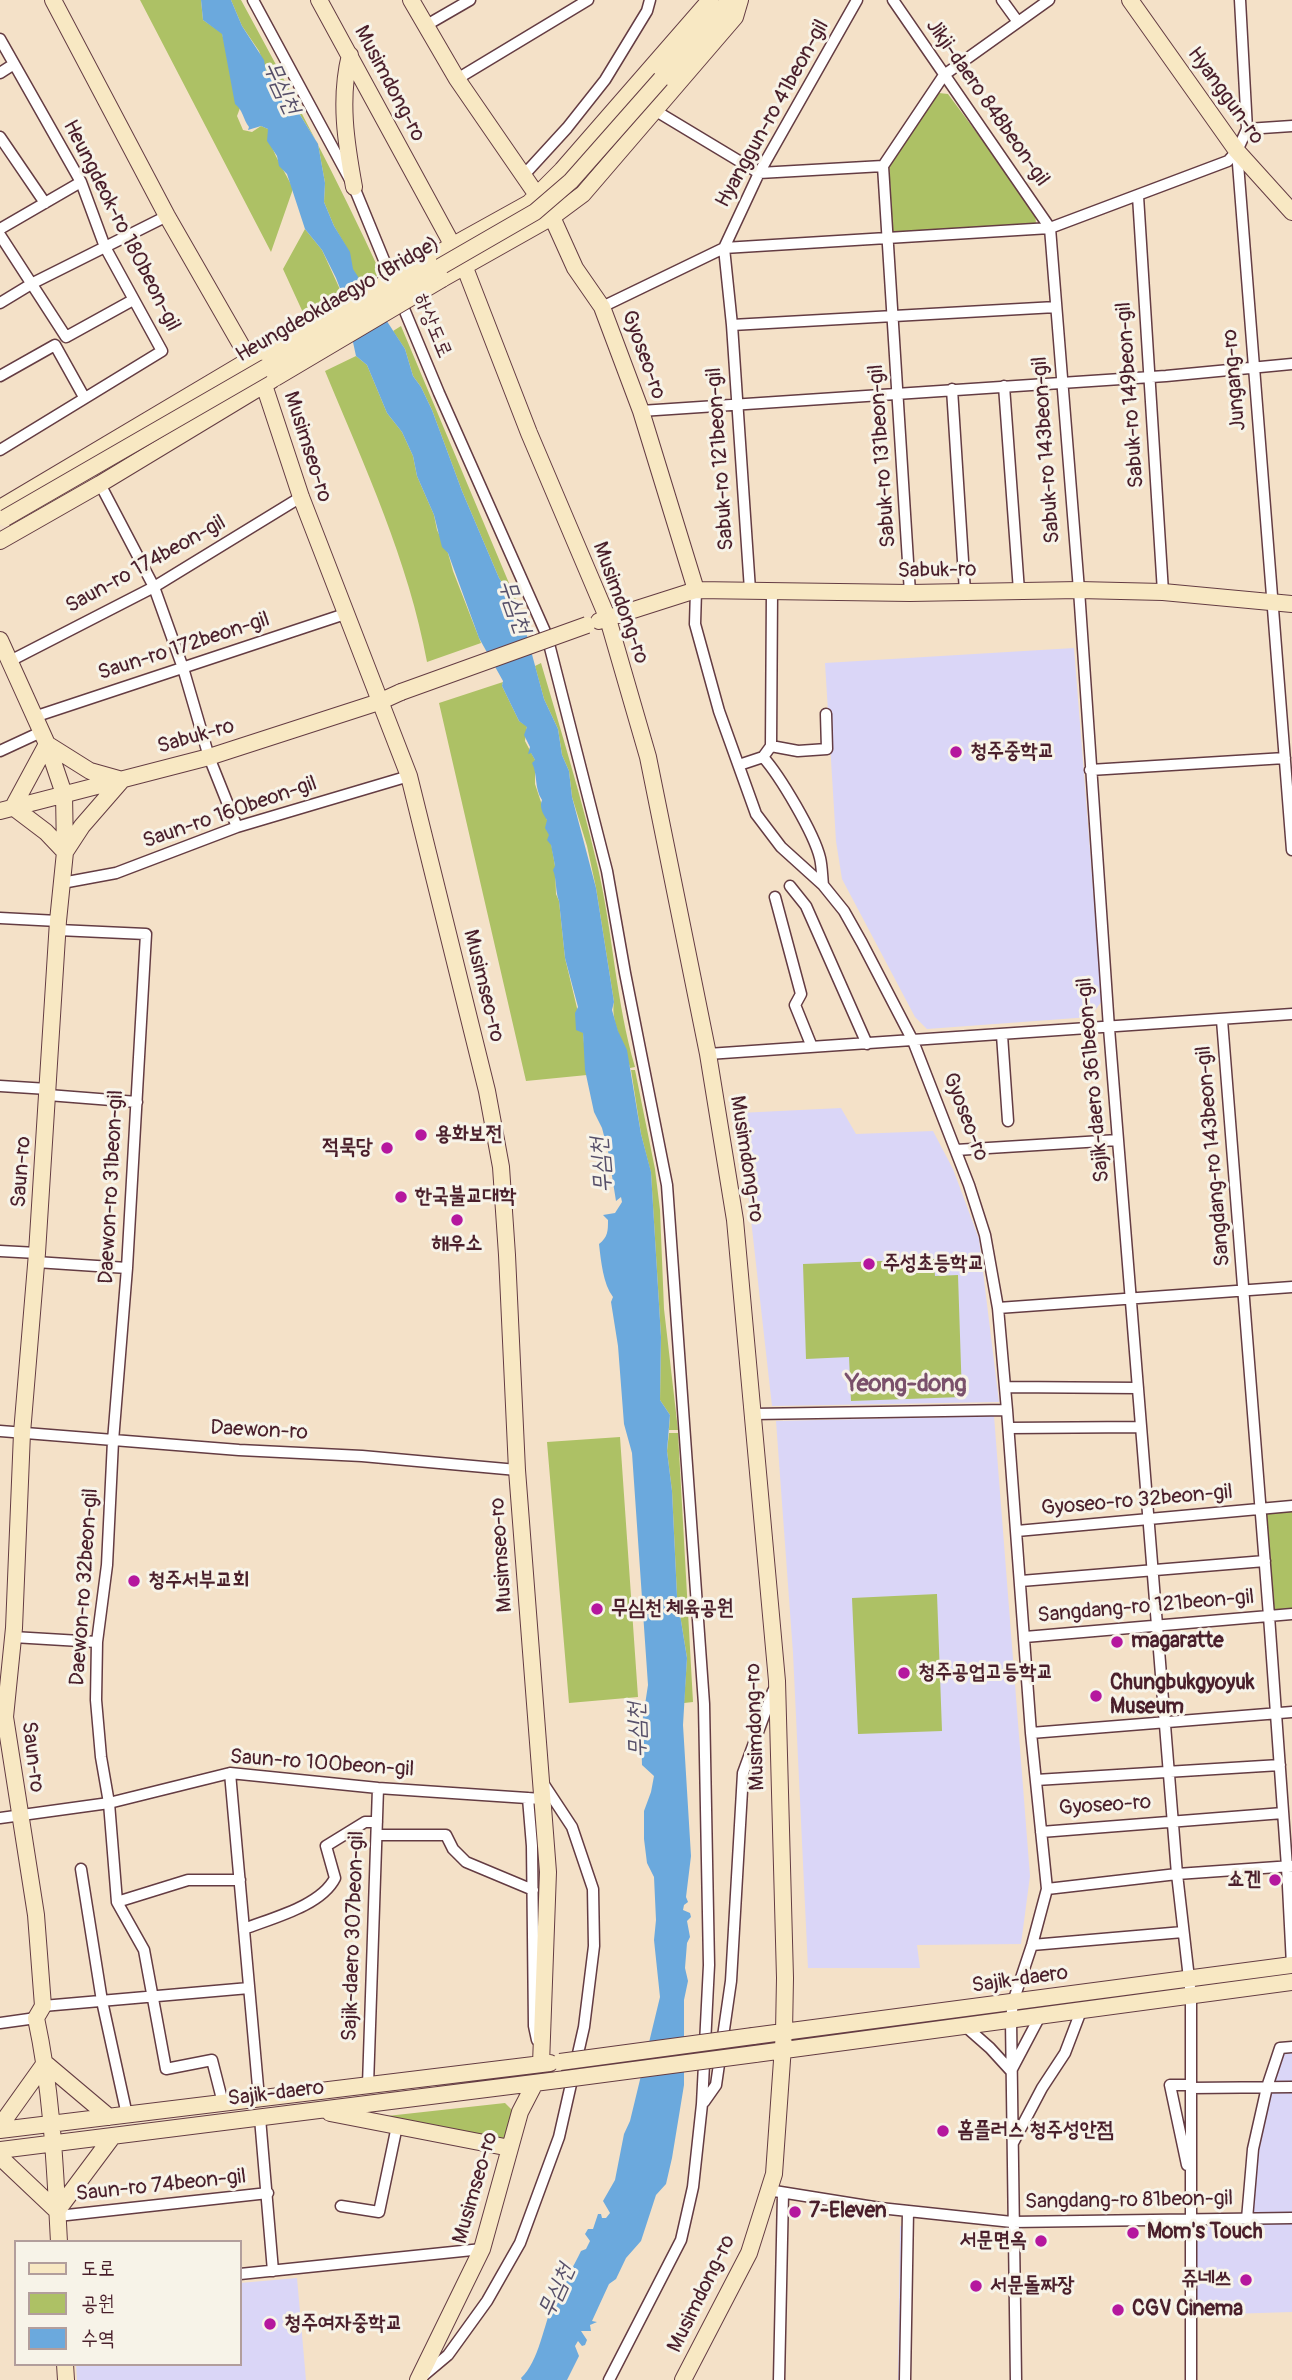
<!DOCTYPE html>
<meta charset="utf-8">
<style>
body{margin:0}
#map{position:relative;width:1292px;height:2380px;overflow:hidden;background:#f4e1c8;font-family:Pangolin,"Poor Story",sans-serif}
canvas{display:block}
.legend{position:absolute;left:14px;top:2240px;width:228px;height:126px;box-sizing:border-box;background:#f7f3e8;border:2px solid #b29e9c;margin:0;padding:9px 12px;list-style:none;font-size:21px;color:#4a1f2b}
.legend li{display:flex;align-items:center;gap:14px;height:35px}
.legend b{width:35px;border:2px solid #b29e9c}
</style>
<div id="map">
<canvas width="1292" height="2380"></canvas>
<ul class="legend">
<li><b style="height:9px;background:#f8e8c3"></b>도로</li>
<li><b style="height:19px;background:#adc165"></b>공원</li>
<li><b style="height:19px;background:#6ba9dd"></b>수역</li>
</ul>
</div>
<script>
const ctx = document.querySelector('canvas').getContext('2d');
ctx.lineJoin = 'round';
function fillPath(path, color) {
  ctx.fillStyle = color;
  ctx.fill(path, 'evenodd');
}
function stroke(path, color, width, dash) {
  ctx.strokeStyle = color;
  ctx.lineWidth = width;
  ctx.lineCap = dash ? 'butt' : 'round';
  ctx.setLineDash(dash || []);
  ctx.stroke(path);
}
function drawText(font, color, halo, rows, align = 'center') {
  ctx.font = font + ' Pangolin,"Poor Story",sans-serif';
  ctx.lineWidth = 6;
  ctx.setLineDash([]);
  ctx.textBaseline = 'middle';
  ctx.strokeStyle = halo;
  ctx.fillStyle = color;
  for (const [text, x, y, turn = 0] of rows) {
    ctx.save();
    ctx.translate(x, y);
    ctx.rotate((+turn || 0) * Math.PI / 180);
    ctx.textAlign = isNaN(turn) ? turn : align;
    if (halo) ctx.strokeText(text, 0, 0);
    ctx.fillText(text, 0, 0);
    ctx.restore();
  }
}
const built = new Path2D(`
 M1074,648L1102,1001L1090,1017L927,1029L915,1017L842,879L836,841L825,663Z
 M841,1108L856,1134L933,1131L953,1169L979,1239L999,1402L772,1406L739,1113Z
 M994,1416L1030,1876L1021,1944L917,1945L920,1968H808L793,1653L776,1421Z
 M1292,2048V2312L1197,2315L1196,2225L1248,2223L1253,2163L1282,2050Z
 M900,2226H913L911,2380H898Z
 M297,2278L306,2380H77L76,2364H240V2283Z`);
const green = new Path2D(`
 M140,0H201L203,20L222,33L240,108L237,116L243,130L252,132L261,126L268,129C270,152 284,168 293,189L271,252Z
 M231,0H241C290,90 338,180 381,274L362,284L352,269L349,252L334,226L324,202L325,183L318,144L281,84L266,71L259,51L242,26Z
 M939,93L948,94L1035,211L1036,224L893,233L889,165Z
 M305,229L322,250L343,296L305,317L283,269Z
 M401,326L527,626L525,627L519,615L506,598L508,592L499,578L462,491L432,410L421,387L413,376L405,349L393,331Z
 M356,356L367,365L387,413L402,432L413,456L417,476L434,515L437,530L448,553L453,571L481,643L427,662C409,562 364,465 325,371Z
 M541,663C561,731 582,799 598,868C613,934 616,1002 635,1067L630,1068C626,1047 610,1023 614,1002L596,888L587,846L572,797L569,771L562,755L558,729L544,699L535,666Z
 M503,682L502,686L519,721L527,726L525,741L535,760V784L547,820L555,866L556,894L559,901L565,958L583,1033L587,1075L526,1081L439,703Z
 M631,1070H635L655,1169L660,1210L664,1309L678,1430H669L670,1415L660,1400L661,1337L651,1173L641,1134Z
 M934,1259L935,1276L958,1275L962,1397L851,1401L849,1357L806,1359L803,1264Z
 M669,1433H678L693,1702L684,1703L687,1658L677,1596L672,1491L667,1451Z
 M620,1437L638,1697L569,1703L547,1442Z
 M1292,1509V1612L1272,1614L1263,1511Z
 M937,1594L942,1731L858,1734L852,1598Z
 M505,2103L513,2111L504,2139L369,2118Z`);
const water = new Path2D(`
 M201,0H231L242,26L264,60L266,71L281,84L318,144L325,183L324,202L334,226L350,252L353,269L405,349L413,376L421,387L432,410L462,491L499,578L508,592L506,598L523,621L544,699L558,729L562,755L569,771L572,797L596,888L614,1002L612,1010L618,1031L627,1050L641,1134L651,1172L661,1337L660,1400L670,1415L667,1451L672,1491L677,1596L687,1658L683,1725L691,1856L686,1897L688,1902L684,1905L683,1910L690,1913L691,1917L687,1921L690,1937L687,1943L685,1968L688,1981L684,2000V2085L672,2158L666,2184L656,2195L641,2241L626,2258L616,2279L609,2284L592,2321L597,2322L590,2325L591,2331H581L587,2340L585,2345L582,2346L578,2341L575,2346L579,2356L567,2380H522L521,2378C539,2362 544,2323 554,2301C563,2283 573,2268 581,2251L586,2249L590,2241L585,2234L588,2229H593L598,2214H601L602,2218H606L610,2213L603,2201L615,2180L624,2134L630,2121L660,1997L654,1940L656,1920L654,1877L647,1863L644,1839V1811L651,1792L654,1776L642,1765L641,1731L648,1685L632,1453L624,1424L618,1346L611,1302L613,1297C603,1284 601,1261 599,1244C608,1237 608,1231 608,1220L603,1215L615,1213L622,1202L621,1197L616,1201L608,1151L602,1128L594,1112L585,1070L583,1033L576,1030L575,1013L578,1007L565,958L559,901C555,891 557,880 553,870L555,866L551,845L547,840L549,835L545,828L547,820C543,814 539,807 542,800C534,788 538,775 532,763L535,760L531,753L528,754L530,747L524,735L527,727L519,721L502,686L503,681L479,638L448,553L442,547L434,515L417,476L413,456L402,432L387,413L367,365L356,356L343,296L336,278L322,250L305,229L287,174L279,166L277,156L267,141L268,129L261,126L248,130L249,127C243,119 243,110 235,104L222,34L203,20Z`);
const street = new Path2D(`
 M253,0L354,187L393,282
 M893,0L1050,228L1079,590L1109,1028L1177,1874L1191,1996V2380
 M1002,0L1018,22
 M1240,0L1247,129L1237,151L1292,850
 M425,26L470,0
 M0,39L81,182L105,247L162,351L0,450
 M0,73L14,64
 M457,79L588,0
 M656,111L759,173L883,166
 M1247,129L1292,126
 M0,137L45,203
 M523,176L567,128L605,80L647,11L650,0
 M1138,196L1163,592
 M0,229L81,182
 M0,235L66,337L133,300
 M724,248L732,325L750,590
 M724,248L759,173L857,0
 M399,297L439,393L547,636L607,871L625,973L667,1185L704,1704L709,1965L702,2104L693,2187L681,2240L609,2380
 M0,303L33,283L167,216
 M602,307L724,248L1050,228L1228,161L1237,151
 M732,325L1056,307
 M0,376L55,345L84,397
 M1004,386L1019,591
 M952,389L965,592
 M641,411L1166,376L1292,364
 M100,484L154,587L183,668L209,757L237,827
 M696,590L695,624L719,711L756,814L781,847L823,885L844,911L862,943L913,1041L969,1185L985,1235L998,1308L1007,1410L1031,1733L1047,1889L1032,1945L1013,2002L1011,2020L1016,2380
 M910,593L883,166L944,75L1049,0
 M8,662L154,587L301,497
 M34,717L345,614
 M771,746L798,751L827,749L826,714
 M0,751L41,732
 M763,757C780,776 814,833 820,858C822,866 822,876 823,885
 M739,765L763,757L771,746L772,590
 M1090,770L1285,758
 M62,883L116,873L237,827L409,776
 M790,886L806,906L867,1044
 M775,897L801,994L795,1005L812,1047
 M0,918L58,921
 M58,930L146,934L127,1268L113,1441L107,1565L97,1642L96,1700L101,1757L109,1803L117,1902L144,1950L166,2069L212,2060L223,2103
 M1222,1020L1269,1616L1287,1867L1292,1965
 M1002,1035L1008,1121
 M708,1054L1292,1014
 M0,1086L48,1089
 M48,1095L137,1102
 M956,1150L1118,1140
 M0,1251L37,1253
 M36,1262L127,1268
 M998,1308L1292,1287
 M1005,1387L1138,1388
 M753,1414L1007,1410
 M1009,1428L1141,1427
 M0,1431L239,1450L362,1456L517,1470
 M1017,1531L1292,1506
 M1021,1581L1265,1561
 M13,1637L97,1642
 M1025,1637L1292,1614
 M1031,1733L1292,1712
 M230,1773L259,2098
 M1036,1780L1280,1765
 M528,1798L532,1846L534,2026L537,2040
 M0,1818L109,1803L230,1773L378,1788L542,1799
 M1041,1832L1283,1813
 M377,1835H446L453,1849L466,1862L533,1890
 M81,1869L102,2001L127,2115
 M1047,1889L1177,1874L1292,1866
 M117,1902L188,1880H240
 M244,1929C272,1918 321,1906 335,1878L326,1846L365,1822H377
 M1032,1945L1183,1932
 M43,2006L249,1988
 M0,2023L36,2018
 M965,2026L990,2048L1011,2071L1040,2016
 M368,2085L378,1788
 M1191,2088L1292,2087
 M704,2102L716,2085L731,1981L743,1773L773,1691
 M260,2118L273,2271
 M1013,2143L1042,2088L1065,2053L1081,2011
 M1187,2165L1170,2085H1191
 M768,2190L880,2208L1012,2222L1292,2218
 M341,2206L379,2212L397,2126
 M58,2216L268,2193
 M1247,2219L1253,2149L1267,2087L1280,2048L1292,2047
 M240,2274L482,2249
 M423,2376L448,2355L487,2301L520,2243L559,2137L584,2027L594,1946L593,1889L572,1827L543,1783
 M779,2380L783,2193
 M905,2380L908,2211`);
const secondary = new Path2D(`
 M53,0L167,216L264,385L301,497L409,776L487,1091L501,1167L507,1255L517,1470L548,1872L541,2064
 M319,0L465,268L529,433L608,619L648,757L708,1054L735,1220L777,1681L785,1978L784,2032L774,2174L749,2253L683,2380
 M411,0L457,79L552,217L575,268L602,307L641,411L696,590
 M1130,0L1237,151L1292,212
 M350,55C339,99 346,143 354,187
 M661,79L729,0
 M428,259L529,203L562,170L710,0
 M442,279L552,217L583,194L735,17L740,0
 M0,508L256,356
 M0,541L100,484L272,380
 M599,621L696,590L910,593L1079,590L1163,592L1292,604
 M0,640L47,744L64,794L65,852L58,921L37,1253L22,1433L14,1628L5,1717L36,1915L43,2006L36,2018C52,2092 55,2167 59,2242
 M47,744L90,771L122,780L82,826L65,852L46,832L13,807Z
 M0,811L209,757L379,702L401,692
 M753,2036L1292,1965
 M755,2054L1292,1982
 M45,2063L109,2117
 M330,2113L510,2148
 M0,2126L45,2063
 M0,2130L550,2063
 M0,2150L558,2080
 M0,2157L57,2211
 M57,2211L113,2136
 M65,2364L66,2380
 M418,2380L482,2249L520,2112L535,2083`);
const secondaryBridge = new Path2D(`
 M264,352L428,259
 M275,378L442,279
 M5,518L535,212L571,181L661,79
 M401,692L587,625
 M560,2062L753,2036
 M558,2080L755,2054`);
const markers = [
 [956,752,7,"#b5179e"],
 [421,1135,7,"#b5179e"],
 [387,1148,7,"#b5179e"],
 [401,1197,7,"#b5179e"],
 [457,1220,7,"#b5179e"],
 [869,1264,7,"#b5179e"],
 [134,1581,7,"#b5179e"],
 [597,1609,7,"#b5179e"],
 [1117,1642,7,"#b5179e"],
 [904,1673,7,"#b5179e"],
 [1096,1696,7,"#b5179e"],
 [1275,1880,7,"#b5179e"],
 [943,2131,7,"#b5179e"],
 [795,2212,7,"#b5179e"],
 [1133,2233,7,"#b5179e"],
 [1041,2241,7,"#b5179e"],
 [1246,2280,7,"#b5179e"],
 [976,2286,7,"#b5179e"],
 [1118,2310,7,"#b5179e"],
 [270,2324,7,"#b5179e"]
];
const streetNames = [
 ["Musimdong-ro",389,84,62],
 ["Hyanggun-ro",1225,96,54],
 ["Jikji-daero 848beon-gil",987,103,55],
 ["Hyanggun-ro 41beon-gil",773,114,-61],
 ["Heungdeok-ro 180beon-gil",121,226,63],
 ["Heungdeokdaegyo (Bridge)",338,300,-30],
 ["하상도로",432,326,67],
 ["Gyoseo-ro",643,355,70],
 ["Jungang-ro",1235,380,-95],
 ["Sabuk-ro 149beon-gil",1131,395,-94],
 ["Musimseo-ro",307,447,72],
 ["Sabuk-ro 143beon-gil",1047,450,-94],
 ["Sabuk-ro 131beon-gil",883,456,-94],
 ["Sabuk-ro 121beon-gil",721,459,-94],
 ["Saun-ro 174beon-gil",146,565,-29],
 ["Sabuk-ro",937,571,-1],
 ["Musimdong-ro",620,603,70],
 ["Saun-ro 172beon-gil",184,647,-18],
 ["Sabuk-ro",196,737,-16],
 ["Saun-ro 160beon-gil",230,813,-19],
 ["Musimseo-ro",483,986,76],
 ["Sajik-daero 361beon-gil",1094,1080,-95],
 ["Gyoseo-ro",965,1117,69],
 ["Sangdang-ro 143beon-gil",1214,1156,-95],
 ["Musimdong-ro",746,1159,81],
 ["Saun-ro",22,1172,-86],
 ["Daewon-ro 31beon-gil",112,1187,-87],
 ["Daewon-ro",259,1431,3],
 ["Gyoseo-ro 32beon-gil",1137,1501,-5],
 ["Musimseo-ro",502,1555,-94],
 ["Daewon-ro 32beon-gil",85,1587,-86],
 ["Sangdang-ro 121beon-gil",1146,1607,-5],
 ["Musimdong-ro",756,1727,-92],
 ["Saun-ro",32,1757,83],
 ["Saun-ro 100beon-gil",322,1764,4],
 ["Gyoseo-ro",1105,1806,-4],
 ["Sajik-daero 307beon-gil",354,1936,-88],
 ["Sajik-daero",1020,1980,-8],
 ["Sajik-daero",276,2094,-7],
 ["Saun-ro 74beon-gil",161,2186,-6],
 ["Musimseo-ro",476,2188,-74],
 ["Sangdang-ro 81beon-gil",1129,2201,-1],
 ["Musimdong-ro",702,2294,-64]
];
const poiNames = [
 ["청주중학교",970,752],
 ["용화보전",435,1135],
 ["적묵당",373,1148,"right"],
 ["한국불교대학",415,1197],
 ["해우소",457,1244,"center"],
 ["주성초등학교",883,1264],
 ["청주서부교회",148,1581],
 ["무심천 체육공원",611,1609],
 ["magaratte",1131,1642],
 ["청주공업고등학교",918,1673],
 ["Chungbukgyoyuk",1110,1684],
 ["Museum",1110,1708],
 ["쇼겐",1261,1880,"right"],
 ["홈플러스 청주성안점",957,2131],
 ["7-Eleven",809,2212],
 ["Mom's Touch",1147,2233],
 ["서문면옥",1027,2241,"right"],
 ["쥬네쓰",1232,2280,"right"],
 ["서문돌짜장",990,2286],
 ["CGV Cinema",1132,2310],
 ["청주여자중학교",284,2324]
];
const waterNames = [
 ["무심천",281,88,65],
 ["무심천",514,607,71],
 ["무심천",602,1165,-95],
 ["무심천",638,1730,-92],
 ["무심천",557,2291,-66]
];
const quarterNames = [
 ["Yeong-dong",906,1385]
];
fillPath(built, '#dad6f7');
fillPath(green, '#adc165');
fillPath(water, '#6ba9dd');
stroke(street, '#643c43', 13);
stroke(secondary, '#643c43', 18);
stroke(street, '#fff', 10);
stroke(secondary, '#f8e8c3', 16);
stroke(secondaryBridge, '#643c43', 18, []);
stroke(secondaryBridge, '#f8e8c3', 16);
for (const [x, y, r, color] of markers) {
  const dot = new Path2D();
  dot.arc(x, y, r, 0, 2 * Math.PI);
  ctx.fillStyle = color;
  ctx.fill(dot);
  stroke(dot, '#f7f3e8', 2.5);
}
drawText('21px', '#4a1f2b', '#f7f3e8', streetNames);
drawText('bold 21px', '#4a1f2b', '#f7f3e8', poiNames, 'left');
drawText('italic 23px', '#564f69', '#f7f3e8', waterNames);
drawText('bold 24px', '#7a506b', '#f7f3e8', quarterNames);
</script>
